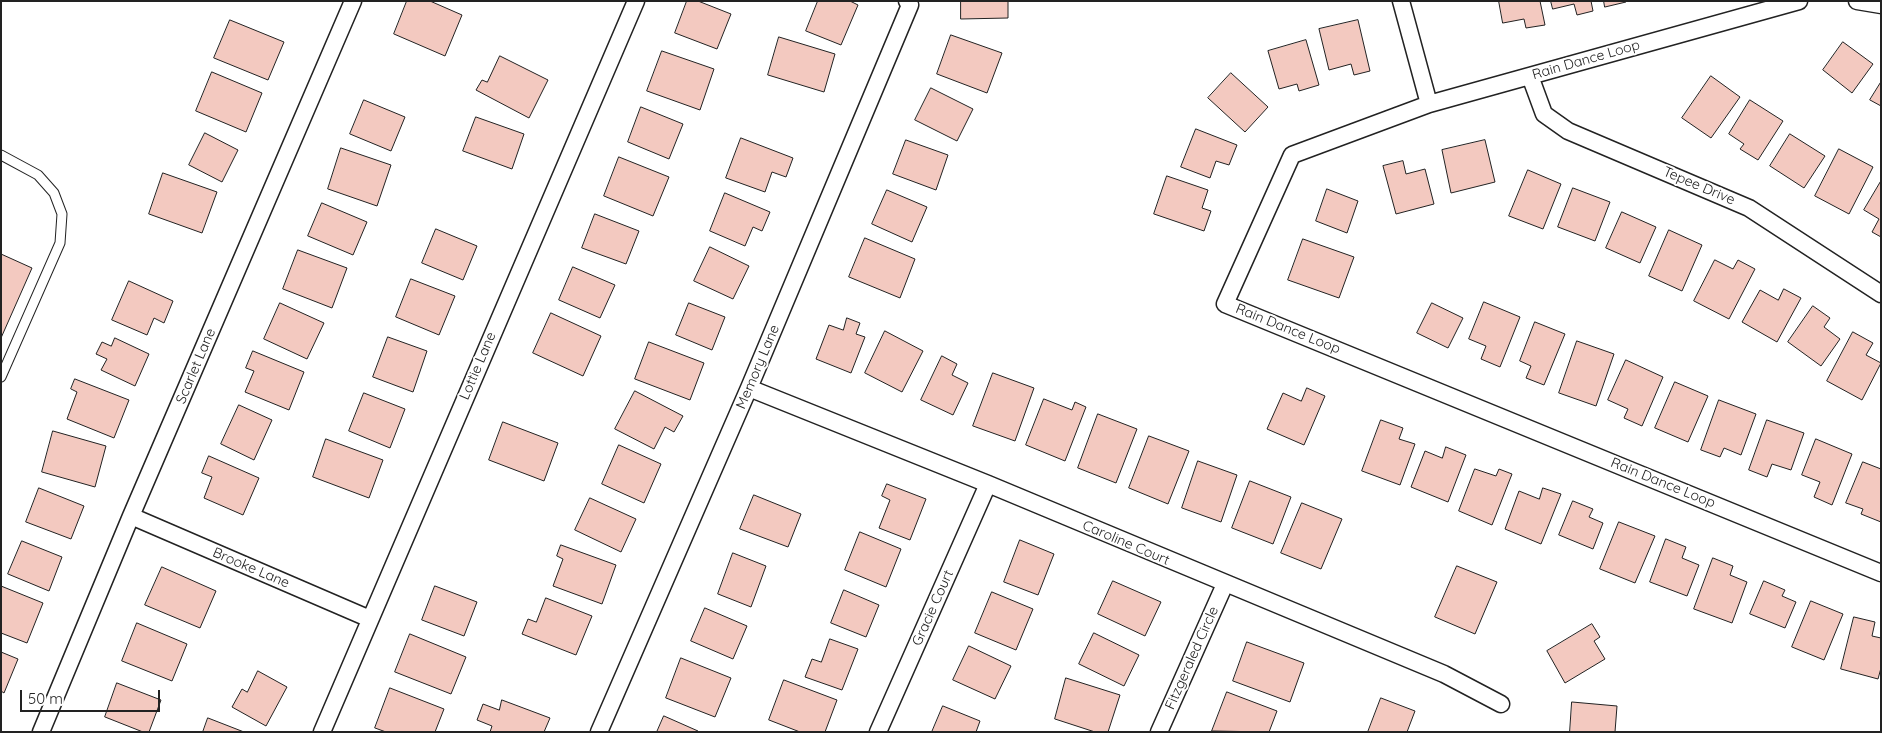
<!DOCTYPE html>
<style>
body{margin:0}
#map{position:relative;width:1882px;height:733px;overflow:hidden;background:#fff;font-family:Quicksand,sans-serif}
canvas{display:block}
.frame{position:absolute;inset:0;border:2px solid #222;pointer-events:none}
.scale{position:absolute;left:20px;top:690px;width:140px;height:22px;box-sizing:border-box;border:2px solid #222;border-top:0;padding-left:6px;font-size:15px;line-height:18px;white-space:nowrap;color:#222;-webkit-text-stroke:4px #fff;paint-order:stroke}
</style>
<div id="map">
<canvas width="1882" height="733"></canvas>
<div class="frame"></div>
<div class="scale">50 m</div>
</div>
<script>
const ctx = document.querySelector('canvas').getContext('2d');
ctx.lineJoin = 'round';
function fillPath(path, color) {
  ctx.fillStyle = color;
  ctx.fill(path, 'evenodd');
}
function stroke(path, color, width, dash) {
  ctx.strokeStyle = color;
  ctx.lineWidth = width;
  ctx.lineCap = dash ? 'butt' : 'round';
  ctx.setLineDash(dash || []);
  ctx.stroke(path);
}
function drawText(font, color, halo, rows, align = 'center') {
  ctx.font = font + ' Quicksand,sans-serif';
  ctx.lineWidth = 4;
  ctx.setLineDash([]);
  ctx.textBaseline = 'middle';
  ctx.strokeStyle = halo;
  ctx.fillStyle = color;
  for (const [text, x, y, turn = 0] of rows) {
    ctx.save();
    ctx.translate(x, y);
    ctx.rotate((+turn || 0) * Math.PI / 180);
    ctx.textAlign = isNaN(turn) ? turn : align;
    if (halo) ctx.strokeText(text, 0, 0);
    ctx.fillText(text, 0, 0);
    ctx.restore();
  }
}
const building = new Path2D(`
 M407,1H430L462,15L445,56L394,34Z
 M687,1H698L731,14L717,49L675,33Z
 M818,1H850L858,5L841,45L806,31Z
 M961,1H1008V18L961,19Z
 M1499,1H1540L1545,25L1526,28L1524,19L1503,23Z
 M1551,1H1591L1593,11L1577,15L1574,4L1553,9Z
 M1604,1H1626V2L1605,7Z
 M230,20L284,42L268,80L214,58Z
 M1358,20L1370,71L1354,75L1351,64L1329,70L1319,29Z
 M951,35L1002,53L987,93L937,74Z
 M779,37L835,54L824,92L768,75Z
 M1306,40L1319,85L1299,91L1297,84L1279,89L1268,51Z
 M1843,42L1873,64L1852,93L1823,70Z
 M662,51L714,69L700,110L647,91Z
 M500,56L548,80L529,118L476,90L482,80L487,82Z
 M212,72L262,93L246,132L196,111Z
 M1231,73L1268,107L1245,132L1208,98Z
 M1711,76L1740,97L1711,138L1682,118Z
 M1881,82V106L1870,100Z
 M931,88L973,109L957,141L915,120Z
 M364,100L405,117L391,151L350,134Z
 M1750,100L1783,121L1758,160L1740,149L1744,144L1729,134Z
 M641,107L683,124L669,159L628,142Z
 M476,117L524,134L512,169L463,151Z
 M1196,129L1237,145L1229,165L1216,161L1210,178L1181,167Z
 M205,133L238,150L222,182L189,165Z
 M1790,134L1825,156L1804,188L1770,166Z
 M741,138L793,158L786,177L772,172L765,192L726,178Z
 M906,140L948,155L936,190L893,174Z
 M1485,140L1495,182L1451,193L1442,150Z
 M341,148L391,165L377,206L328,189Z
 M1839,149L1873,167L1849,214L1815,196Z
 M619,157L669,177L653,216L604,196Z
 M1403,161L1406,174L1425,169L1434,204L1396,214L1383,166Z
 M1528,170L1561,184L1543,229L1509,216Z
 M163,173L217,192L202,233L149,214Z
 M1167,176L1208,190L1202,208L1211,211L1204,231L1154,214Z
 M1881,181V237L1872,232L1879,219L1864,210Z
 M1573,188L1610,202L1595,241L1558,227Z
 M1327,189L1358,201L1347,233L1316,221Z
 M887,190L927,207L912,242L872,224Z
 M725,193L770,212L762,231L753,227L745,246L710,231Z
 M322,203L367,222L353,255L308,236Z
 M1622,212L1656,227L1640,263L1606,248Z
 M595,214L639,231L626,264L582,248Z
 M436,229L477,246L463,280L422,263Z
 M1669,230L1702,245L1682,291L1649,276Z
 M865,238L915,259L900,298L849,277Z
 M1303,239L1354,257L1339,298L1288,280Z
 M710,247L749,266L733,299L694,281Z
 M298,250L347,268L332,308L283,289Z
 M1,254L32,268L1,338Z
 M1715,260L1733,269L1738,260L1755,269L1729,319L1694,301Z
 M573,267L615,285L600,318L559,300Z
 M411,279L455,296L439,335L396,317Z
 M129,281L173,301L164,323L154,318L147,335L112,320Z
 M1784,289L1801,298L1777,342L1742,322L1760,290L1778,300Z
 M1484,302L1520,317L1500,367L1481,359L1486,346L1469,339Z
 M280,303L324,323L307,359L264,339Z
 M689,303L725,317L712,350L676,335Z
 M1432,303L1463,318L1448,348L1417,333Z
 M1813,306L1830,318L1824,327L1840,339L1821,366L1788,342Z
 M551,313L601,336L583,376L533,353Z
 M847,318L860,323L856,334L865,337L851,373L816,359L829,325L843,330Z
 M1535,322L1565,334L1544,385L1526,378L1531,366L1520,361Z
 M885,331L923,351L902,392L865,373Z
 M1853,332L1873,343L1866,355L1881,363L1862,400L1827,381Z
 M388,337L427,351L413,392L373,377Z
 M115,338L149,354L135,386L101,370L107,359L96,354L102,342L111,346Z
 M1577,341L1614,354L1596,406L1559,393Z
 M649,342L704,363L690,400L635,379Z
 M253,351L304,372L289,410L245,392L254,371L246,368Z
 M942,356L957,364L952,375L968,383L953,415L921,400Z
 M1626,360L1663,377L1642,426L1624,418L1628,409L1608,400Z
 M993,373L1034,388L1015,441L973,426Z
 M75,379L129,400L114,438L67,419L77,392L71,389Z
 M1675,382L1708,396L1688,442L1655,428Z
 M1307,388L1325,396L1304,445L1267,429L1283,393L1301,401Z
 M635,391L683,416L674,432L665,427L654,449L615,429Z
 M364,393L405,409L390,448L349,431Z
 M1044,399L1072,410L1075,402L1086,407L1065,461L1026,445Z
 M1719,400L1756,414L1741,455L1724,448L1720,457L1701,450Z
 M239,405L272,420L254,460L221,444Z
 M1098,414L1137,429L1116,483L1078,468Z
 M1381,420L1403,428L1399,439L1415,444L1400,485L1362,471Z
 M1767,420L1804,433L1791,470L1772,464L1767,477L1749,470Z
 M503,422L558,443L544,481L489,460Z
 M53,431L106,446L95,487L42,472Z
 M1149,436L1189,451L1168,504L1129,488Z
 M326,439L383,460L369,498L313,477Z
 M1816,439L1852,454L1832,505L1814,497L1820,482L1802,475Z
 M619,445L661,464L644,503L602,484Z
 M1446,447L1466,455L1448,502L1411,487L1425,451L1442,458Z
 M209,456L259,478L243,515L204,498L212,477L202,473Z
 M1198,461L1237,475L1221,522L1182,508Z
 M1863,462L1881,469V522L1861,514L1863,509L1846,503Z
 M1475,469L1496,476L1499,469L1512,474L1492,525L1459,511Z
 M1250,481L1291,497L1273,544L1232,528Z
 M887,484L926,499L910,540L879,528L890,500L882,496Z
 M39,488L84,506L71,539L26,522Z
 M1543,488L1561,494L1541,544L1505,529L1519,491L1539,499Z
 M754,495L801,514L788,547L740,529Z
 M590,498L636,519L621,552L575,530Z
 M1573,501L1593,509L1589,517L1603,523L1593,549L1559,535Z
 M1302,503L1342,519L1321,569L1281,553Z
 M1619,522L1655,536L1635,583L1600,569Z
 M860,532L901,549L886,587L845,570Z
 M1666,539L1686,547L1682,558L1699,565L1687,596L1650,582Z
 M1020,540L1054,554L1038,595L1004,582Z
 M22,541L62,557L49,591L8,574Z
 M561,545L616,565L602,604L553,586L563,559L557,556Z
 M733,553L766,566L751,607L718,594Z
 M1713,558L1733,566L1730,575L1747,582L1732,623L1694,609Z
 M1457,566L1497,582L1475,634L1435,617Z
 M162,567L216,591L200,628L145,605Z
 M1113,581L1161,602L1145,636L1098,614Z
 M1764,581L1785,590L1782,596L1796,602L1785,628L1750,614Z
 M1,586L43,603L27,643L1,633Z
 M435,586L477,602L464,636L422,620Z
 M844,590L879,605L866,637L831,623Z
 M992,592L1033,609L1016,650L975,633Z
 M546,598L592,616L576,655L522,634L528,619L536,622Z
 M1811,601L1843,614L1824,660L1792,647Z
 M705,608L747,626L733,659L691,641Z
 M1854,617L1875,622L1872,636L1881,638V668L1878,679L1841,669Z
 M137,623L187,644L172,681L122,661Z
 M1592,624L1600,637L1594,641L1605,659L1565,683L1547,651Z
 M1094,633L1139,655L1124,686L1079,664Z
 M410,634L466,657L451,694L395,672Z
 M830,639L858,649L842,690L805,677L812,659L821,662Z
 M1247,642L1304,663L1290,702L1233,681Z
 M969,646L1011,666L995,699L953,680Z
 M1,652L18,659L4,693L1,691Z
 M681,658L731,678L715,717L666,698Z
 M258,671L287,687L266,726L232,707L242,689L247,692Z
 M1066,678L1120,695L1108,732H1095L1055,719Z
 M784,680L837,700L825,732H800L769,720Z
 M117,683L161,700L149,732H143L105,717Z
 M390,688L444,709L435,732H386L375,728Z
 M1227,692L1277,711L1269,732L1212,731Z
 M1381,698L1415,711L1407,732H1368Z
 M502,700L550,718L544,732H490L492,726L477,720L483,704L499,710Z
 M1572,702L1617,706L1615,732H1570Z
 M943,706L980,721L976,732H932Z
 M664,716L698,731L697,732H657Z
 M208,718L244,732H203Z`);
const service = new Path2D(`
 M1,155L38,175L54,193L62,214L60,243L1,377`);
const minor = new Path2D(`
 M1401,1L1429,104
 M1799,1L1429,104L1292,155L1225,304L1881,573
 M1857,1L1881,5
 M1530,76L1544,114L1568,131L1749,208L1881,294
 M749,388L988,484L1444,674L1501,704
 M131,516L370,619
 M41,732L131,516L353,1
 M322,732L636,1
 M599,732L749,388L910,5L907,1
 M878,732L988,484
 M1159,732L1225,584`);
const streetNames = [
 ["Rain Dance Loop",1586,60,-16],
 ["Tepee Drive",1699,186,23],
 ["Rain Dance Loop",1288,329,22],
 ["Scarlet Lane",196,366,-67],
 ["Lottie Lane",478,366,-67],
 ["Memory Lane",758,367,-67],
 ["Rain Dance Loop",1663,483,22],
 ["Caroline Court",1126,543,23],
 ["Brooke Lane",251,568,23],
 ["Gracie Court",933,608,-66],
 ["Fitzgeraled Circle",1192,658,-66]
];
fillPath(building, '#f3c9c0');
stroke(building, '#222', 1);
stroke(service, '#222', 11);
stroke(minor, '#222', 19);
stroke(service, '#fff', 9);
stroke(minor, '#fff', 16);
drawText('14px', '#222', '#fff', streetNames);
</script>
